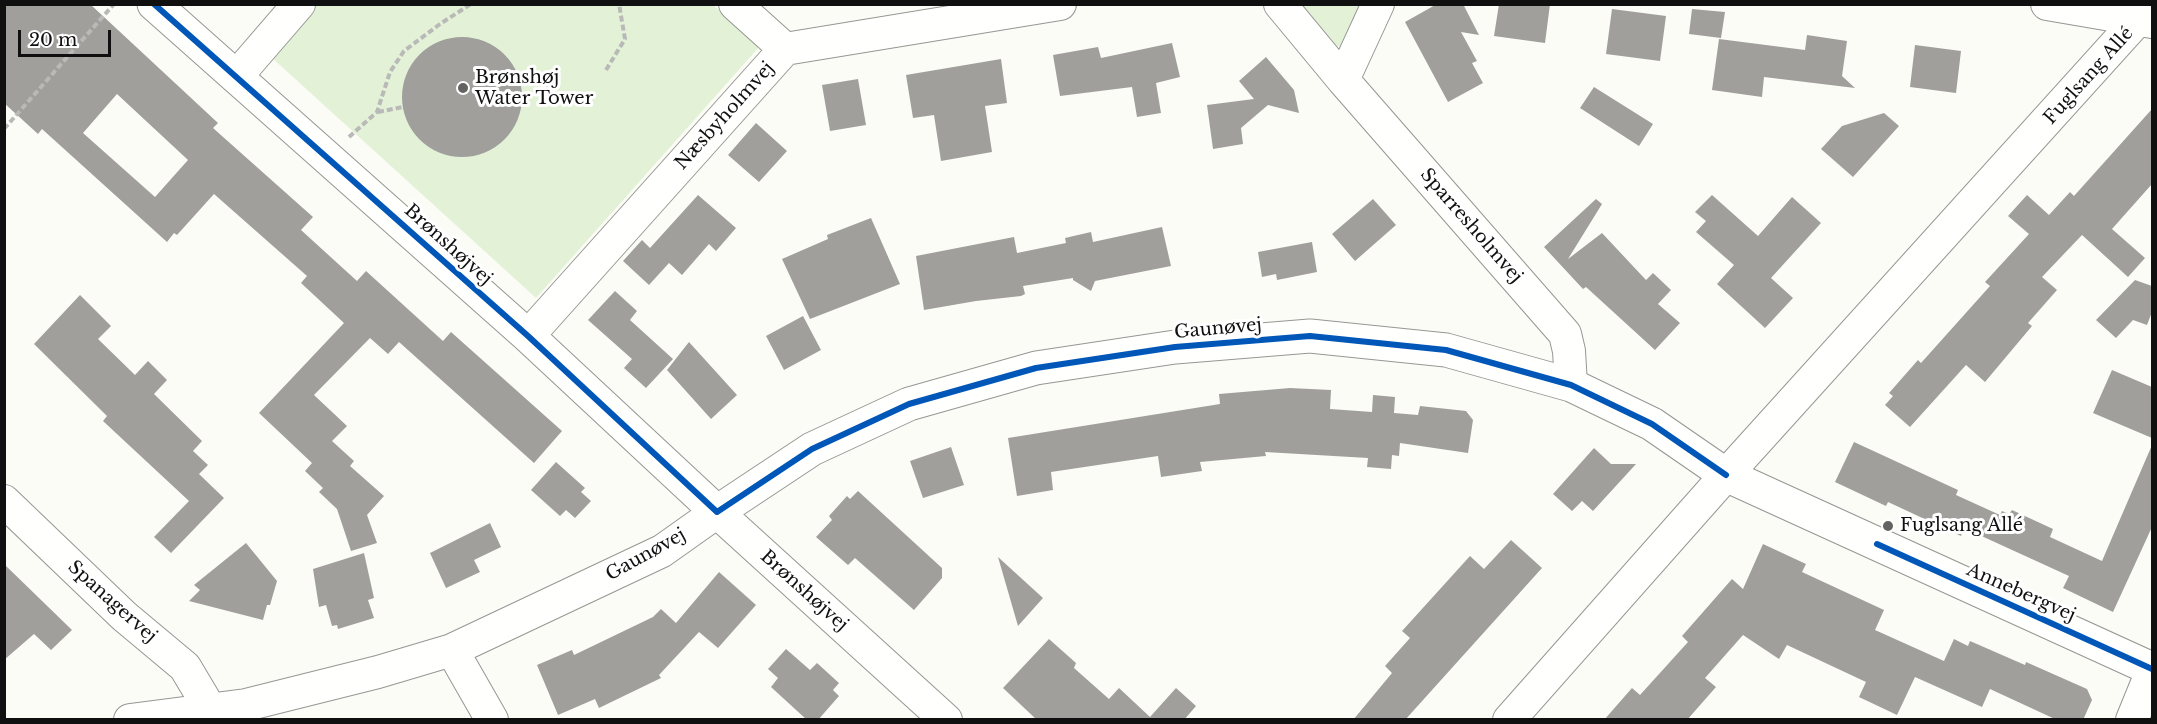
<!DOCTYPE html>
<meta charset="utf-8">
<style>
body{margin:0}
#map{position:relative;width:2157px;height:724px;overflow:hidden;background:#fcfcf7;font-family:"Libre Baskerville",serif}
canvas{display:block}
.frame{position:absolute;inset:0;border:6px solid #101010;pointer-events:none}
.scale{position:absolute;left:18px;top:30px;width:93px;height:27px;box-sizing:border-box;border:3px solid #101010;border-top:0;padding-left:8px;font-size:18px;line-height:21px;white-space:nowrap;color:#101010;-webkit-text-stroke:4px #fff;paint-order:stroke}
</style>
<div id="map">
<canvas width="2157" height="724"></canvas>
<div class="frame"></div>
<div class="scale">20 m</div>
</div>
<script>
const ctx = document.querySelector('canvas').getContext('2d');
ctx.lineJoin = 'round';
function fillPath(path, color) {
  ctx.fillStyle = color;
  ctx.fill(path, 'evenodd');
}
function stroke(path, color, width, dash) {
  ctx.strokeStyle = color;
  ctx.lineWidth = width;
  ctx.lineCap = dash ? 'butt' : 'round';
  ctx.setLineDash(dash || []);
  ctx.stroke(path);
}
function drawText(font, color, halo, rows, align = 'center') {
  ctx.font = font + ' "Libre Baskerville",serif';
  ctx.lineWidth = 6;
  ctx.setLineDash([]);
  ctx.textBaseline = 'middle';
  ctx.strokeStyle = halo;
  ctx.fillStyle = color;
  for (const [text, x, y, turn = 0] of rows) {
    ctx.save();
    ctx.translate(x, y);
    ctx.rotate((+turn || 0) * Math.PI / 180);
    ctx.textAlign = isNaN(turn) ? turn : align;
    if (halo) ctx.strokeText(text, 0, 0);
    ctx.fillText(text, 0, 0);
    ctx.restore();
  }
}
const green = new Path2D(`
 M318,4L713,5L760,46L536,298L271,57Z
 M1297,5H1365L1343,48L1334,45Z`);
const building = new Path2D(`
 M4,4H90L218,123L213,128L313,217L301,230L357,281L366,271L443,341L451,332L562,431L534,463L399,342L388,354L370,338L314,395L347,426L332,441L354,461L350,466L384,496L367,515L377,543L351,551L337,509L319,492L323,488L305,471L312,463L259,413L344,323L301,283L307,276L214,194L177,235L174,233L167,242L42,129L38,134L4,103ZM117,94L188,160L155,197L83,133Z
 M1437,4H1463L1479,35L1461,32L1477,61L1472,63L1483,83L1448,102L1405,22Z
 M1499,4H1550L1545,43L1494,36Z
 M1612,9L1666,16L1660,61L1606,54Z
 M1692,9L1725,12L1721,38L1689,34Z
 M1807,35L1847,41L1842,76L1855,88L1764,77L1762,97L1712,90L1719,39L1805,50Z
 M402 97a60 60 0 1 1 120 0a60 60 0 1 1-120 0Z
 M1172,43L1180,77L1156,83L1161,113L1137,117L1132,87L1060,96L1053,55L1098,47L1101,58Z
 M1915,45L1961,51L1956,93L1910,87Z
 M1266,57L1294,90L1299,113L1268,105L1241,128L1243,144L1213,149L1207,105L1254,99L1239,81Z
 M1001,59L1007,103L985,106L992,152L941,161L934,115L913,118L906,75Z
 M858,79L866,125L830,131L822,85Z
 M1594,87L1653,124L1639,146L1580,108Z
 M2152,109V184L2112,229L2145,258L2128,277L2082,235L2042,277L2057,290L2028,323L2032,326L1985,382L1966,365L1910,427L1885,405L1893,396L1889,393L1918,360L1921,363L1990,286L1985,282L2029,234L2008,216L2027,195L2049,215L2070,192L2074,196Z
 M1884,113L1899,126L1853,177L1821,149L1842,126Z
 M756,123L787,151L759,182L728,155Z
 M698,195L736,228L716,251L709,244L682,275L669,263L649,285L623,261L642,240L650,248Z
 M1712,195L1758,236L1792,197L1821,223L1771,278L1793,298L1765,328L1717,284L1734,265L1696,232L1706,221L1695,212Z
 M1373,199L1396,225L1355,261L1332,234Z
 M1596,199L1602,204L1568,259L1602,233L1646,280L1653,273L1671,290L1658,304L1680,323L1655,350L1586,287L1583,289L1544,247Z
 M871,218L900,284L810,319L782,259L828,239L827,235Z
 M1162,227L1171,266L1095,281L1091,291L1073,280V278L1023,286L1025,294L1021,296L976,301L924,310L916,256L1014,237L1017,253L1066,243L1065,238L1091,232L1093,242Z
 M1312,242L1317,272L1277,280L1276,274L1262,277L1258,252Z
 M2135,280L2152,286V312L2147,325L2133,320L2116,338L2096,320Z
 M615,291L637,311L630,320L673,359L646,388L624,368L632,359L588,320Z
 M80,295L111,326L98,339L135,375L148,361L167,380L154,394L202,441L193,451L208,465L199,474L224,498L171,553L154,537L189,501L103,421L107,416L34,344Z
 M803,316L821,350L784,370L766,336Z
 M689,342L737,395L711,419L667,370Z
 M2112,370L2152,387V438L2093,413Z
 M1290,388L1331,390L1330,409L1372,412L1373,395L1395,397L1394,413L1418,415L1420,406L1466,411L1473,420L1468,453L1400,443L1399,456L1392,455L1391,469L1367,467L1368,458L1265,452L1266,456L1200,462L1202,471L1161,477L1158,456L1051,472L1053,490L1017,496L1008,438L1220,404L1219,394Z
 M1854,442L1958,490L1956,495L2000,515L2002,511L2009,514L2012,510L2053,529L2050,537L2102,561L2152,445V527L2113,612L2063,588L2069,576L1964,528L1961,536L1888,502L1886,506L1835,482Z
 M951,447L964,485L923,498L910,461Z
 M1594,448L1611,464H1636L1593,511L1582,501L1572,511L1553,494Z
 M556,462L585,488L581,492L591,501L575,518L566,510L560,516L531,490Z
 M858,491L942,568V578L914,610L855,558L848,565L816,537L832,520L829,516L847,496L850,499Z
 M490,523L501,547L474,560L480,572L446,588L430,553Z
 M1511,540L1542,568L1405,720H1353L1392,673L1385,666L1410,638L1402,631L1470,556L1484,569Z
 M246,543L277,581L270,605H267L263,620L189,601L200,590L194,585Z
 M1763,544L1806,564L1802,572L1884,610L1875,630L1944,661L1954,639L1968,646L1970,641L2025,665L2026,662L2087,689L2092,700L2083,720H2057L1990,689L1982,707L1915,677L1897,715L1859,697L1866,682L1787,645L1779,659L1743,635L1705,678L1716,687L1687,720H1604L1632,688L1640,695L1688,642L1682,636L1732,579L1743,589Z
 M364,553L374,598L368,600L374,618L338,629L337,625L332,626L326,605L319,607L313,569Z
 M998,557L1043,598L1018,626Z
 M4,564L72,630L51,650L34,634L4,660Z
 M719,572L756,605L718,648L699,632L659,675L661,678L599,708L595,699L558,715L537,665L572,650L574,655L653,617L661,609L676,623Z
 M1049,639L1076,663L1074,668L1109,699L1119,688L1150,717L1176,688L1196,706L1184,720H1037L1003,688Z
 M786,649L810,670L817,663L839,683L833,690L839,696L818,720H807L771,687L778,678L768,669Z`);
const path = new Path2D(`
 M606,70L625,39L619,4
 M378,112L403,107
 M4,129L114,4
 M349,137L377,112L390,72L404,51L440,24L471,4`);
const minor = new Path2D(`
 M735,4L785,49
 M1280,4L1343,80L1565,334L1569,351L1571,385
 M2047,4L2152,22
 M236,77L299,4
 M1343,80L1378,4
 M528,336L785,49L1060,4
 M4,501L124,616L185,667L210,709
 M452,650L492,720
 M130,720L246,705L378,672L452,650L662,551L717,512L946,720
 M1509,720L1726,475L2152,4
 M2132,720L2152,671`);
const tertiary = new Path2D(`
 M154,4L528,336L717,512L812,449L909,404L1036,368L1175,347L1310,336L1446,350L1571,385L1652,424L1726,475L2152,669`);
const cycleway = new Path2D(`
 M154,4L528,336L717,512L812,449L909,404L1036,368L1175,347L1310,336L1446,350L1571,385L1652,424L1726,475
 M1877,544L2152,669`);
const markers = [
 [463,88,6,"#636361"],
 [1888,526,6,"#636361"]
];
const streetNames = [
 ["Fuglsang Allé",2089,76,-48],
 ["Næsbyholmvej",725,116,-48],
 ["Sparresholmvej",1471,226,49],
 ["Brønshøjvej",448,245,42],
 ["Gaunøvej",1218,329,-5],
 ["Gaunøvej",646,555,-29],
 ["Brønshøjvej",804,591,42],
 ["Annebergvej",2021,593,24],
 ["Spanagervej",112,602,42]
];
const poiNames = [
 ["Brønshøj",475,78],
 ["Water Tower",475,99],
 ["Fuglsang Allé",1900,526]
];
fillPath(green, '#e3f2d7');
fillPath(building, '#a09f9c');
stroke(minor, '#969694', 34);
stroke(tertiary, '#969694', 35);
stroke(path, '#b9b9b8', 4, [6, 3]);
stroke(minor, '#fffffe', 32);
stroke(tertiary, '#fffffe', 33);
stroke(cycleway, '#0057b8', 6);
for (const [x, y, r, color] of markers) {
  const dot = new Path2D();
  dot.arc(x, y, r, 0, 2 * Math.PI);
  ctx.fillStyle = color;
  ctx.fill(dot);
  stroke(dot, '#fff', 2);
}
drawText('18px', '#101010', '#fff', streetNames);
drawText('18px', '#101010', '#fff', poiNames, 'left');
</script>
